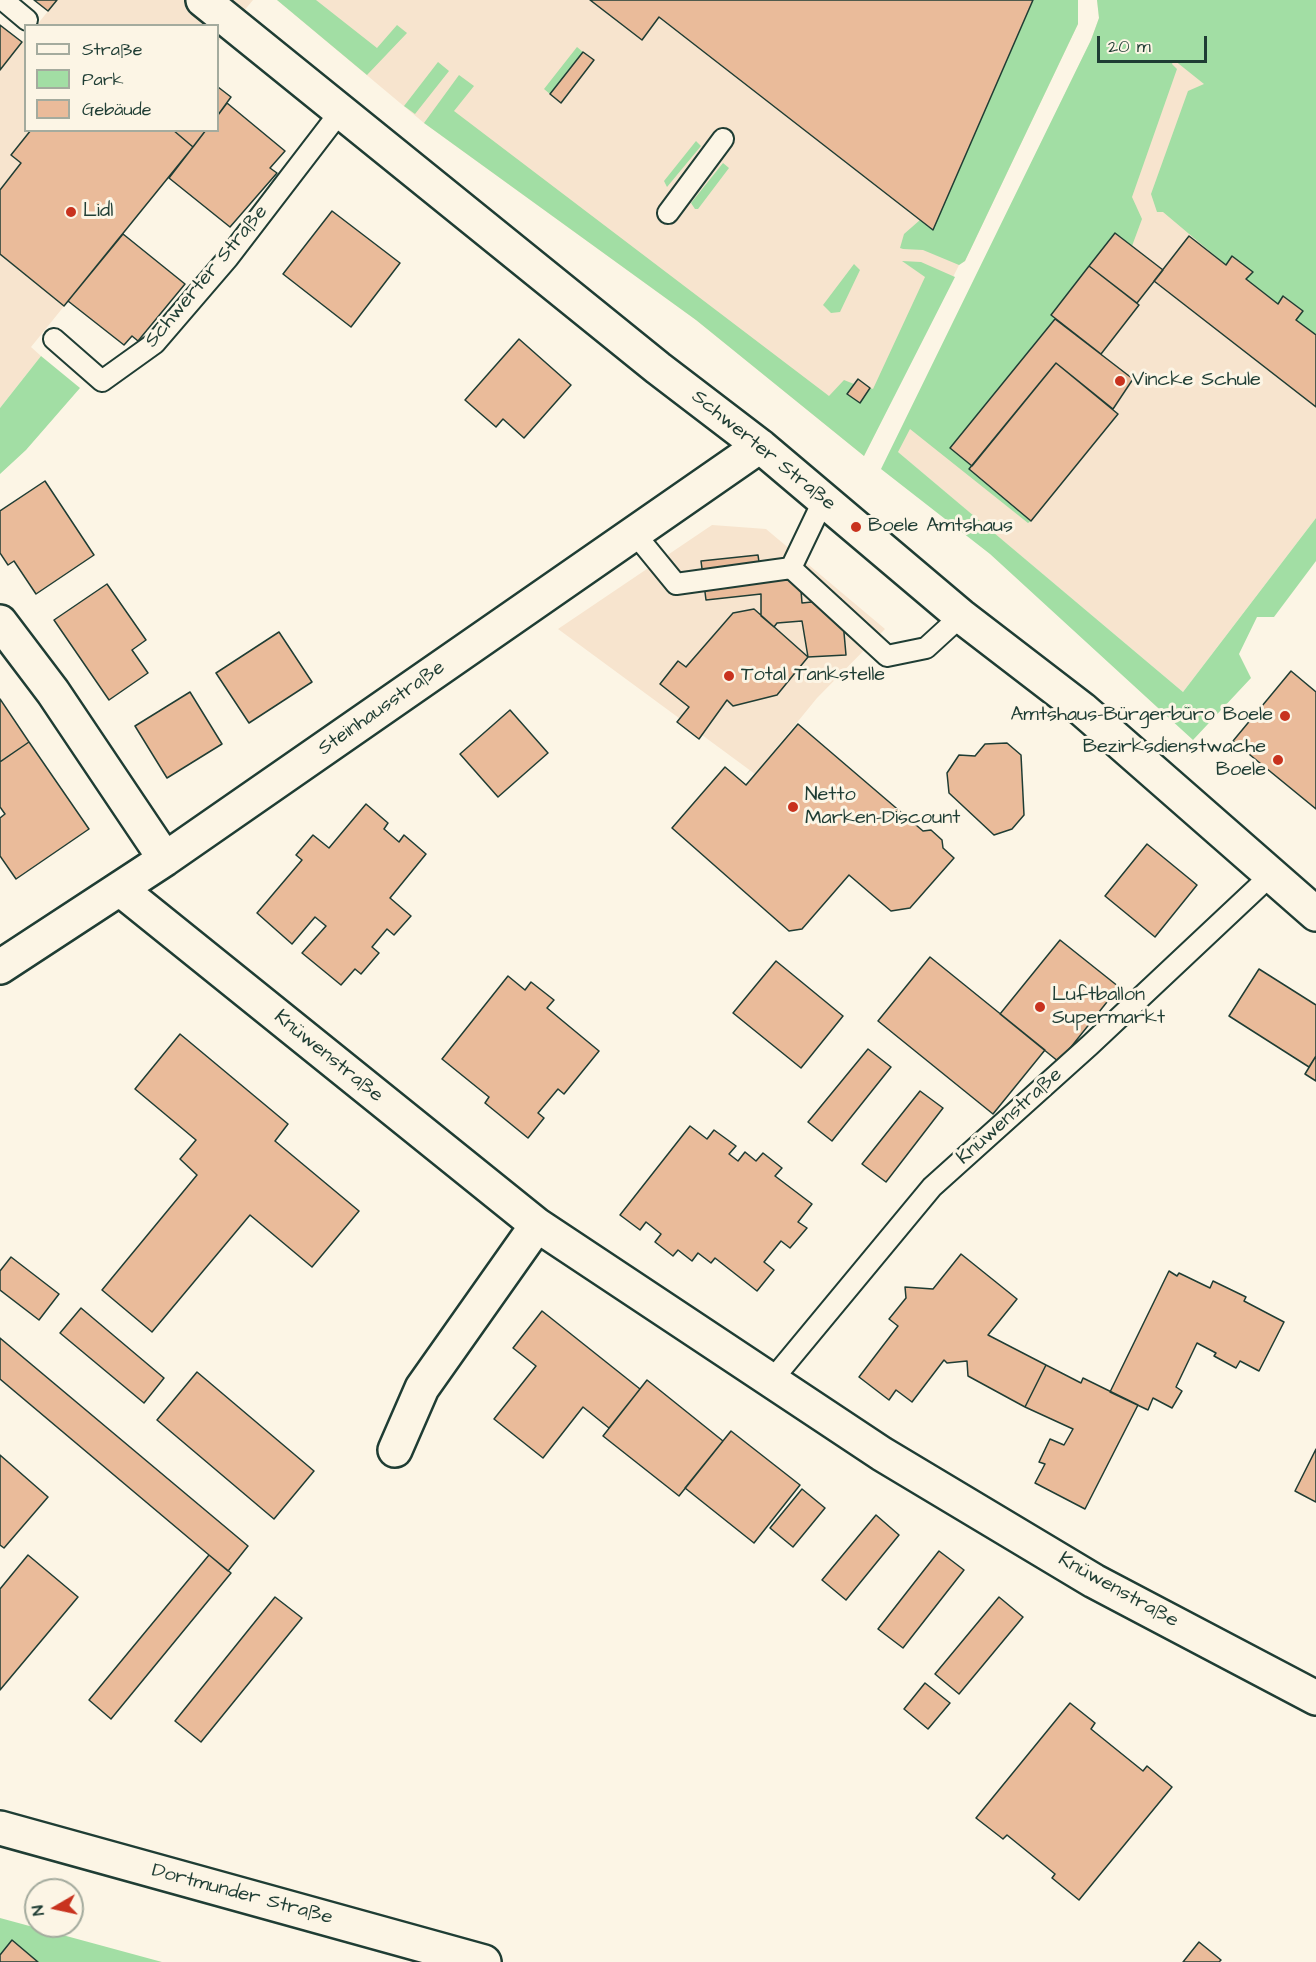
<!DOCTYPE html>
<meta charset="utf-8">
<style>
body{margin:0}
#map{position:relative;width:1316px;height:1962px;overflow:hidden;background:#fcf5e5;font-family:"Architects Daughter",sans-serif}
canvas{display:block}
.legend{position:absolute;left:24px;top:24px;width:195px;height:108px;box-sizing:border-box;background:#fcf5e5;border:2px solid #a4ab9e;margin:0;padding:8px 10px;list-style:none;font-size:18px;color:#1f3d34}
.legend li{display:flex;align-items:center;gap:12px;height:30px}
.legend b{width:30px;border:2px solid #a4ab9e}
.north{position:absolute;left:24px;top:1878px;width:60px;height:60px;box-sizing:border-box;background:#fcf5e5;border:2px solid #a4ab9e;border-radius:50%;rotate:261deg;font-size:16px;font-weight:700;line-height:24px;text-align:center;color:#1f3d34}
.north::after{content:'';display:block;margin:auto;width:21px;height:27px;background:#c8321e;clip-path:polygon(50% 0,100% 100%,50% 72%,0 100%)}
.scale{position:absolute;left:1097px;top:36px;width:110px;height:27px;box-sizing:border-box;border:3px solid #1f3d34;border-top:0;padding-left:8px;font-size:18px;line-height:21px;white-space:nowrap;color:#1f3d34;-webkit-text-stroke:4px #fcf5e5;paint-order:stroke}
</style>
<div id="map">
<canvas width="1316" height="1962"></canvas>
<ul class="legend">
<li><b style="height:8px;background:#fcf5e5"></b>Straße</li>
<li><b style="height:16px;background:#a2dea4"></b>Park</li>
<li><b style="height:16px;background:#eabb9a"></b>Gebäude</li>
</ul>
<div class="north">N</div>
<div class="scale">20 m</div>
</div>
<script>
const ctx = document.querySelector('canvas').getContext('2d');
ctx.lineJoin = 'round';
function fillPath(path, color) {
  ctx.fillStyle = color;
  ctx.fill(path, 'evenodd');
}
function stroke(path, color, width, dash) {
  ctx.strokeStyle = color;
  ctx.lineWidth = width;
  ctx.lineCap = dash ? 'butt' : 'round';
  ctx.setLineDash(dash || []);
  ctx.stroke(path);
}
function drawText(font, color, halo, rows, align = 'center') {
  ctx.font = font + ' "Architects Daughter",sans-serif';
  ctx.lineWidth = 6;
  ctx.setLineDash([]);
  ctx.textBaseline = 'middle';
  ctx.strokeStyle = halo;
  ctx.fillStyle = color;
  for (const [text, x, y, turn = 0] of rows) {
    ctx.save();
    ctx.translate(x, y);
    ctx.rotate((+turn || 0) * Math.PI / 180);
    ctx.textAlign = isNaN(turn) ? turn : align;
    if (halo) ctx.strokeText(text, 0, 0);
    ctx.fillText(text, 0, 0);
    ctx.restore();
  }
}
const built = new Path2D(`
 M57,0H253L218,42V26H36Z
 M277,0H1078V24L965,261L959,265L864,456L696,320L424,123Z
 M1097,0L1316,114V518L1183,692L893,448L1091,40L1099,18Z
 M25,38L26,130L173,131L193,147L31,347L41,356L0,408V70Z
 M712,525L766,529L885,629L817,698L755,774L558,629Z`);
const green = new Path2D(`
 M277,0H316L377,48L397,25L407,33L367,75Z
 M1033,0H1078V24L965,261L959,265L923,250L903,249L900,248L904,234L920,220L933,229Z
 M1097,0H1316V335L1296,320L1303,311L1284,296L1278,304L1246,279L1252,272L1232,257L1226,265L1163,212H1157L1151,194L1188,91L1204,84L1174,60L1172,64L1177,69L1132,197L1142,219L1132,246L1115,233L1051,315L1055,319L950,448L972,466L970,470L1031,521L1028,523L910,429L898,452L1183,692L1316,518V561L1274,617H1257L1239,654L1251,678L1193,740L990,554L881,469L1091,40L1099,18Z
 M577,47L583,52L550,94L544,89Z
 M438,62L449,71L415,114L404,106Z
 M459,75L474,86L454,111L829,396L844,380L854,384L848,394L860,402L870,388L873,389L925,277L902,261L921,262L955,277L864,456L696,320L424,123Z
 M696,141L701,146L667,187L664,181Z
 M723,163L729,168L698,209H695L691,203Z
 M854,264L860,270L840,312L831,313L823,305Z
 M41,356L80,388L26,450L0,474V408Z
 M0,1918L162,1962H0Z`);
const building = new Path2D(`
 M34,0H57L48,11Z
 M590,0H1033L933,230L659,17L642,40Z
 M0,25L22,42L0,70Z
 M583,52L594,60L561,103L550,94Z
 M218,87L231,97L218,115Z
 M227,103L285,151L270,168L277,173L230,227L169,178L206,130H218V115Z
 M31,130H173L193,147L64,306L0,254V190L21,163L11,155Z
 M173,130H206L193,147Z
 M332,211L400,263L351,327L283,274Z
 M1115,233L1163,270L1137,303L1089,266Z
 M123,234L185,284L138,341L132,336L124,345L68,301Z
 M1189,236L1226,265L1232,256L1253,272L1246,279L1278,304L1283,296L1303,311L1296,320L1316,335V407L1154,281Z
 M1089,266L1139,305L1101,354L1051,315Z
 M1055,319L1133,379L1113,409L1056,363L972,466L950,448Z
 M519,339L571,385L524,438L503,419L496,427L465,400Z
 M1056,363L1118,414L1031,521L969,469Z
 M858,379L870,388L860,403L847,394Z
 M45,481L94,555L36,594L14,561L8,565L0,553V511Z
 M758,555L760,569L799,565L802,603L841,599L846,655L808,657L802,621L777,623L774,627L761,616V594L706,600L701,561Z
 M107,584L146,640L132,650L148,673L109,700L54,620Z
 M754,609L808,657L777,695L733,706L727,700L699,739L677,722L689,707L660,684L678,661L686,667L733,613Z
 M279,632L312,682L249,723L216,673Z
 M1291,671L1316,692V809L1233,741Z
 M190,692L222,744L167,778L135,726Z
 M0,699L29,742L0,762Z
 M510,710L548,753L498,797L460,754Z
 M798,724L923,831L931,830L942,840L943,848L954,858L910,908L891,911L849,875L802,929L789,931L672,828L725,767L746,785Z
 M29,742L89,829L16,879L0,856V818L5,814L0,807V762Z
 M1007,743L1021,755L1024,815L1012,829L994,835L949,793L947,773L959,755L975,756L985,744Z
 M366,804L388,823L384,829L399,842L404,835L426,854L390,898L411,916L394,935L387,929L372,947L379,953L361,974L355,969L341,985L302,953L326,926L315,917L292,944L257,913L302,860L296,855L313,835L329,848Z
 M1147,844L1197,885L1155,937L1105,896Z
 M1060,940L1119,987L1059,1062L1000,1014Z
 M930,957L1045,1050L993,1114L878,1021Z
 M776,961L843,1016L801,1068L733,1013Z
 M1259,969L1316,1005V1056L1309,1067L1229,1016Z
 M508,976L525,990L531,982L554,1000L547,1008L599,1051L564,1094L558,1089L538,1113L544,1118L528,1138L485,1103L489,1097L442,1059Z
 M180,1034L288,1124L275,1141L359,1211L312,1267L250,1215L152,1332L102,1290L197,1175L180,1159L196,1140L135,1089Z
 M868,1049L891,1067L832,1141L808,1122Z
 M1316,1056V1081L1305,1074Z
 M920,1091L943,1108L886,1182L862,1164Z
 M690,1126L707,1139L714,1130L736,1146L729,1154L738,1161L745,1152L756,1161L763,1153L782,1168L775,1176L812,1204L798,1222L807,1228L790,1248L781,1241L764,1262L774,1270L757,1291L715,1258L711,1263L698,1253L692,1261L678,1250L673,1256L655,1242L661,1234L646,1222L640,1230L620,1215Z
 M961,1254L1017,1299L988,1335L1046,1365L1025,1407L968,1376L967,1361L947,1363L944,1360L912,1402L896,1390L889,1400L859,1377L898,1326L889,1319L906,1298L905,1287L933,1289Z
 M11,1257L59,1294L39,1320L0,1290V1271Z
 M1169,1271L1177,1276L1179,1273L1210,1288L1213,1281L1246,1297L1244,1301L1284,1322L1259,1371L1240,1361L1236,1368L1214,1356L1216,1353L1197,1343L1176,1387L1182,1391L1172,1408L1153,1398L1148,1410L1110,1392Z
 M81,1308L164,1378L144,1403L60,1333Z
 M542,1311L640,1389L609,1428L583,1407L543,1458L494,1419L536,1366L513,1348Z
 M0,1338L248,1546L228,1571L0,1379Z
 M1046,1365L1081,1383L1083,1378L1138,1405L1085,1509L1035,1483L1045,1464L1039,1462L1050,1439L1064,1445L1073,1429L1025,1407Z
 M197,1372L314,1471L274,1519L157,1420Z
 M647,1380L723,1441L679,1496L603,1436Z
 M731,1431L800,1485L754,1543L685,1488Z
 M1316,1449V1502L1295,1491Z
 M0,1455L48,1497L4,1548L0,1545Z
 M802,1489L825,1508L793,1547L770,1528Z
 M876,1515L899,1535L846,1600L822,1580Z
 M939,1551L964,1570L903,1648L878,1629Z
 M28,1555L78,1597L0,1690V1589Z
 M209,1555L231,1573L111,1719L89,1700Z
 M275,1597L302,1618L201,1742L175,1721Z
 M999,1597L1023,1617L959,1694L935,1674Z
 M925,1683L950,1703L928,1729L904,1709Z
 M1070,1703L1095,1723L1091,1729L1143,1771L1147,1766L1172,1787L1079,1900L1052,1878L1055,1874L1007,1835L1003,1839L976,1818Z
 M12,1940L38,1962H0V1955Z
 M1199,1942L1221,1960L1219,1962H1183Z`);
const service = new Path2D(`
 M3,0L27,20
 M668,213L723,139
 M54,339L102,381L155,343L228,258L340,112
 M824,499L791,568L887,656L926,648L961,616
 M635,534L676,584L791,568
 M772,1380L932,1187L1090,1045L1271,875`);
const minor = new Path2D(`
 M203,0L658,368L760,446L961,616L1082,709L1316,914
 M0,622L53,692L165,859
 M120,889L537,1225L882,1454L1094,1581L1316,1698
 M0,967L165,859L760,446
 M395,1450L422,1388L537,1225`);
const secondary = new Path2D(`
 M0,1828L484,1962`);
const markers = [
 [71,212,6,"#c8321e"],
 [1120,381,6,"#c8321e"],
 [856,527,6,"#c8321e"],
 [729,676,6,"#c8321e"],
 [1285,716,6,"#c8321e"],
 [1278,760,6,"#c8321e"],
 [793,807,6,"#c8321e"],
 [1040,1007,6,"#c8321e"]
];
const poiNames = [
 ["Lidl",83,212],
 ["Vincke Schule",1132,381],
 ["Boele Amtshaus",868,527],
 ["Total Tankstelle",741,676],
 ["Amtshaus-Bürgerbüro Boele",1273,716,"right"],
 ["Bezirksdienstwache",1266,748,"right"],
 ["Boele",1266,771,"right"],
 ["Netto",805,796],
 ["Marken-Discount",805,819],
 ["Luftballon",1052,996],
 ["Supermarkt",1052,1019]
];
const streetNames = [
 ["Schwerter Straße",207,277,-50],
 ["Schwerter Straße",763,451,39],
 ["Steinhausstraße",382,709,-35],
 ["Knüwenstraße",328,1057,39],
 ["Knüwenstraße",1010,1117,-42],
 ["Knüwenstraße",1118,1591,29],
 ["Dortmunder Straße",242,1895,15]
];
fillPath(built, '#f7e4ce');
fillPath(green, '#a2dea4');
fillPath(building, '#eabb9a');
stroke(building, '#1f3d34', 1.5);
stroke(service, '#1f3d34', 24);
stroke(minor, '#1f3d34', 38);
stroke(secondary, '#1f3d34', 38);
stroke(service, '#fcf5e5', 20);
stroke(minor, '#fcf5e5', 33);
stroke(secondary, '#fcf5e5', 33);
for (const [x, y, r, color] of markers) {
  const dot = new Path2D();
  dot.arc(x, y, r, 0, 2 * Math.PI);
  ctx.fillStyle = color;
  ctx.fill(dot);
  stroke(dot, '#fcf5e5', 2);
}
drawText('20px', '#1f3d34', '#fcf5e5', poiNames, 'left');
drawText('20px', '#1f3d34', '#fcf5e5', streetNames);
</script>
